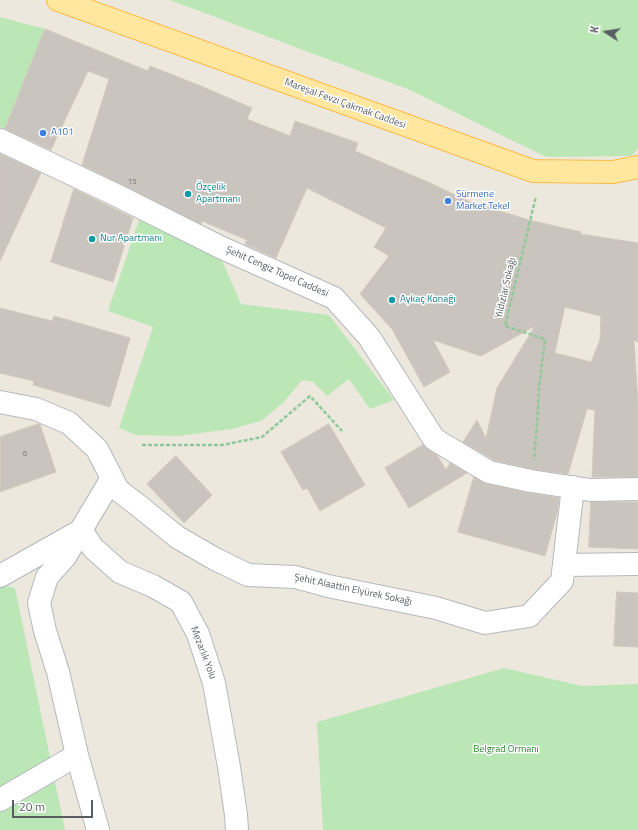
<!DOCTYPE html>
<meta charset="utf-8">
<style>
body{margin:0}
#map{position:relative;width:638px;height:830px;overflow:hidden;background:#ece8de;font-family:"Titillium Web",sans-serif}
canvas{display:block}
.north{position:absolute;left:586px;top:12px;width:40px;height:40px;-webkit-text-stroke:3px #fff;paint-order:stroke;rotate:282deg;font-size:11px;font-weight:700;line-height:16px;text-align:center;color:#575c61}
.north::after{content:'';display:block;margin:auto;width:14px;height:18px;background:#575c61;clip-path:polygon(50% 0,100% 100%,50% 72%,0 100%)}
.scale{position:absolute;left:12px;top:800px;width:81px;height:18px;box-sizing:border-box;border:2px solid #575c61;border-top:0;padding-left:5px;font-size:12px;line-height:14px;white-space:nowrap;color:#575c61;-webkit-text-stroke:3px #fff;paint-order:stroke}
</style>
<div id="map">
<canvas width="638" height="830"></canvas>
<div class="north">K</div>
<div class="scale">20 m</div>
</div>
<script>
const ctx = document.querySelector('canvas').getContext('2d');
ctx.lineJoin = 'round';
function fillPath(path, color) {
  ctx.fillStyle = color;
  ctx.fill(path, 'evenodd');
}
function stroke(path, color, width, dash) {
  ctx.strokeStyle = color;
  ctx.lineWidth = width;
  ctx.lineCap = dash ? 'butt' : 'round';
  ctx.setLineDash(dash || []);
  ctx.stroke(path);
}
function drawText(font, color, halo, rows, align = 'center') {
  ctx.font = font + ' "Titillium Web",sans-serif';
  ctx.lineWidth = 3;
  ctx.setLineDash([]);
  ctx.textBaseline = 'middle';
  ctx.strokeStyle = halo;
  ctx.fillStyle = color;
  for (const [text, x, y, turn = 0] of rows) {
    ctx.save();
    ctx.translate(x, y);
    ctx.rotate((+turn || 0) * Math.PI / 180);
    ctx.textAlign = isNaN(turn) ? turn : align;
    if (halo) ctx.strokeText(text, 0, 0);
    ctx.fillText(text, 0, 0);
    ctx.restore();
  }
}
const green = new Path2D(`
 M170,0H638V149L631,156L546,157L410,90Z
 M0,17L45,29L4,130L0,127Z
 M140,217L220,256L241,304L329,315L394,400L370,409L349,379L327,396L313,382L302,380L284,402L261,421L231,429L178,436L136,435L119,428L153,327L108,311Z
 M0,585L15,588L65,830H0Z
 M504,668L582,686L638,684V830H323L317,722Z`);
const building = new Path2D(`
 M45,29L148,71L150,66L201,86L252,108L247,119L290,136L295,121L358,143L355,151L428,182L470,202L529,220L581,232L580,234L638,243V342L634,340L638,406V477H592L595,410L587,409L568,474L533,469L494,460L463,442L477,420L486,438L497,388L535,326L481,356L433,340L450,372L424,387L392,329L360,294L389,256L374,247L386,228L307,188L276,258L245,244L247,240L202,221L201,224L82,165L109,79L88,71L51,150L5,129ZM565,307L601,316L600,340L591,362L555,353Z
 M0,154L41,173L0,261Z
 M74,189L133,218L113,282L51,262Z
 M0,308L52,321L54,316L130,338L110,407L33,385L34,381L0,373Z
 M38,424H40L56,472L0,492V437Z
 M329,424L365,485L320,511L307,488L303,490L281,452Z
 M423,445L437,455L446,470L450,463L467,473L409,508L385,468Z
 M176,456L212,495L184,523L147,484Z
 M474,477L486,484L528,493L559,498L557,513L545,556L458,532Z
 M591,502H638V549L589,547Z
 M617,592L638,593V647L614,646Z`);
const path = new Path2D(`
 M142,445H222L262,437L310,396L342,431
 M534,457L537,425L539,388L545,339L505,326L536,196`);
const minor = new Path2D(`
 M0,140L116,195L220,247L334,298L369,337L434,439L489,472L531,481L590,490L638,489
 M0,402L36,409L69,423L97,449L118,490L139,506L177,537L215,559L248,575L295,577L328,586L436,608L485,623L529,616L562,581L573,487
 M81,530L93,548L120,572L153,586L181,602L198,634L214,683L229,767L236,815L237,830
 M564,565L638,564
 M0,576L80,531
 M0,800L77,755
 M98,830L77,755L58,672L45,631L39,603L47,577L65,557L112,478`);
const major = new Path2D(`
 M58,0L533,171L613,172L638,167`);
const markers = [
 [43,133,4,"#3f7fe0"],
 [188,194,4,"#0f9aa8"],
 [448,201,4,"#3f7fe0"],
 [92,239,4,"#0f9aa8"],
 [392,300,4,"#0f9aa8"]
];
const numberNames = [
 ["15",132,182],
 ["6",25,454]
];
const streetNames = [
 ["Mareşal Fevzi Çakmak Caddesi",345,104,20],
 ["Şehit Cengiz Topel Caddesi",277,272,24],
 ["Yıldızlar Sokağı",506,288,-77],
 ["Şehit Alaattin Elyürek Sokağı",353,590,12],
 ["Mezarlık Yolu",203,653,69]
];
const shopNames = [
 ["A101",51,133],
 ["Sürmene",456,195],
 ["Market Tekel",456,207]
];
const cultureNames = [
 ["Özçelik",196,188],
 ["Apartmanı",196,200],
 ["Nur Apartmanı",100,239],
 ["Aykaç Konağı",400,300]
];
const parkNames = [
 ["Belgrad Ormanı",506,750]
];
fillPath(green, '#bbe7b7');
fillPath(building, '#c9c4bd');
stroke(building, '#d1c9bc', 1);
stroke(minor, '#b4b8bd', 24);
stroke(major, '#fdba45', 24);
stroke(path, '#90c89b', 2.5, [4, 2]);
stroke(minor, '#fff', 22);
stroke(major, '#ffe7a0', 22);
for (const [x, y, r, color] of markers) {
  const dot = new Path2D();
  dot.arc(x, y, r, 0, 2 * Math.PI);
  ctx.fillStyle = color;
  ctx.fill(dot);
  stroke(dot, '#fff', 1.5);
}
drawText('8px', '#747678', null, numberNames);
drawText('10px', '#575c61', '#fff', streetNames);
drawText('10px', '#366cbe', '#fff', shopNames, 'left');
drawText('10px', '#0d838f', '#fff', cultureNames, 'left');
drawText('10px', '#2f832c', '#fff', parkNames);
</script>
